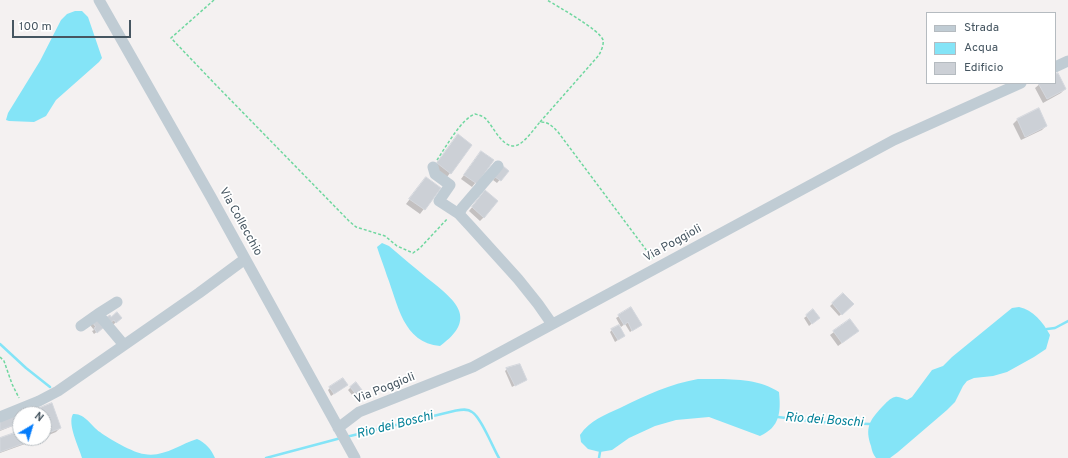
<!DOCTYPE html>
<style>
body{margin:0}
#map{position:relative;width:1068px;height:458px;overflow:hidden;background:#f4f1f1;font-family:Overpass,sans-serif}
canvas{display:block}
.legend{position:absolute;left:926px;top:12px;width:130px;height:72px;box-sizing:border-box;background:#fff;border:1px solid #b5bbc0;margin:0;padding:5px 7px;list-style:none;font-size:12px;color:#465661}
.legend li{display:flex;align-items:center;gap:8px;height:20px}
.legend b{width:20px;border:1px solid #b5bbc0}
.north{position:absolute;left:12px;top:406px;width:40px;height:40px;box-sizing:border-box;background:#fff;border:1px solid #b5bbc0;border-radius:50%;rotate:38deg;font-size:11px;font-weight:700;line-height:16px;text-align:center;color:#465661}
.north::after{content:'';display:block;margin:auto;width:14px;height:18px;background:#047cfb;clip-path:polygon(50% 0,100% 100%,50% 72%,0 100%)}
.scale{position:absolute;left:12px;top:20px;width:119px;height:18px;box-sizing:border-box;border:2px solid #465661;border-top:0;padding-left:5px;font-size:12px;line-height:14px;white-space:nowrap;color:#465661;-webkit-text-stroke:3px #fff;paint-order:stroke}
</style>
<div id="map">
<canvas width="1068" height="458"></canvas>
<ul class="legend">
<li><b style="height:5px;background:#c0ccd4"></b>Strada</li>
<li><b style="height:11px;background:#84e4f7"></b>Acqua</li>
<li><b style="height:11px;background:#ccd0d6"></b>Edificio</li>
</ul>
<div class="north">N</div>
<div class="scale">100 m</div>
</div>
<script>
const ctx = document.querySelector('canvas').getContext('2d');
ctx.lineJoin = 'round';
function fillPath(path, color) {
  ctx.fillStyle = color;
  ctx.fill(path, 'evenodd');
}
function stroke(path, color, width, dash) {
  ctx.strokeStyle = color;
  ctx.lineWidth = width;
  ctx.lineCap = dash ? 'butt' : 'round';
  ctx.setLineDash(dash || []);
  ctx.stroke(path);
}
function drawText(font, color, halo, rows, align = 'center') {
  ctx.font = font + ' Overpass,sans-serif';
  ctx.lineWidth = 3.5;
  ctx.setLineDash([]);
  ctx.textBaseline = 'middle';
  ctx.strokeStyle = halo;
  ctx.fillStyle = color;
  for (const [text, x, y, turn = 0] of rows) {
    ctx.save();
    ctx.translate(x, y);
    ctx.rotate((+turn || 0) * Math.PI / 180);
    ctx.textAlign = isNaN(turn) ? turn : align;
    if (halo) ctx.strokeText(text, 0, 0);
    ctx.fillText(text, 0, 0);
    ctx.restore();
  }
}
const water = new Path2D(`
 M75,11H82L88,17L102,58L99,62L56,100L46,116L34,122L9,121L6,120L8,113L40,61L61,20L67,14Z
 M382,243L389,246C402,257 415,268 427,278C455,300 479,318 440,346C403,343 398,304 387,276C384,266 380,257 377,247Z
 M1019,307C1033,310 1043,322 1050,335L1046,349L1034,357L1007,372L993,376L974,378L967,381L963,386L955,402L947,410L898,452L890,458H876C873,454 872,451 871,446C865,428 869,421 882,407C886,403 890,398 895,397C899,396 903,399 907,400L912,397L932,370L943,366L952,357L1012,308Z
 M698,379C724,379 757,377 779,392C781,412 780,427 760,436L709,417L676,420L655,426L629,438L612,450L600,452L588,449L581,442L580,435C590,420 605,415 620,408C646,395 670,384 698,379Z
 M73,414C85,413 91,426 100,432C109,439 134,453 144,454C163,458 180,444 197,439C206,443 211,449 215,458H82C79,447 67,424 73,414Z`);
const shadow = new Path2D(`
 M1055,76L1065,89L1061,93L1043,103L1035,88L1041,83H1055Z
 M1039,110L1046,126L1042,130L1021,140L1013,124L1017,120Z
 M458,136L450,173L447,177L434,167Z
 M478,156L493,160L472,187L461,179Z
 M503,167L507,171L497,183L493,180Z
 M426,178L440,188L420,214L406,204Z
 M482,195L484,217L480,221L469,211Z
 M843,294L853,304L839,316L830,306Z
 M631,309L641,325L630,332L625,324L621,327L616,318Z
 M813,311L816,320L809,326L804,318Z
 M110,317L118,320L113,325L106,320Z
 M93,323L99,330L94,334L92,331L94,330L90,325Z
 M612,330L621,338L615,342L610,332Z
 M834,332L854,334L838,346L830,335Z
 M507,369L526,379L512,387L505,371Z
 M344,387L331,396L328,390L330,388Z
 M351,387L361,396L356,400L348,390Z
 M51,405L60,428L56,432L44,437V414H33L37,410Z
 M20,414V423L0,431V422Z
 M20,432V438H28V440L25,444L0,453V439Z`);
const stream = new Path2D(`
 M1047,329L1055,328L1068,321
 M0,344L26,368L50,387
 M778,417L817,422L870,424
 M346,437L454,411C460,410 467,408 472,412C481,417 493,448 499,458
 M266,458L341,438
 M599,458L600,452`);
const building = new Path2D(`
 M1058,73L1066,89L1047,99L1038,83H1055V75Z
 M1039,108L1047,126L1025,137L1017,119Z
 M458,134L472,145L451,174L437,163Z
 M481,151L494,160L477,184L464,175Z
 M503,166L509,171L501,181L495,177Z
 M426,177L441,188L425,210L409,199Z
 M485,190L498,201L484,218L472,207Z
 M843,293L854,304L842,315L832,303Z
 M631,307L642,325L632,331L628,322L624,325L618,315Z
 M813,309L820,318L812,324L806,315Z
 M117,312L122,318L116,323L114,320L111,322L107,317L110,315L111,317Z
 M96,319L103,328L97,333L94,328L96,327L92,322Z
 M850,319L859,331L842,343L833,331Z
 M619,325L625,336L618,340L611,329Z
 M520,364L527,380L515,386L506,368Z
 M343,378L348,385L334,394L329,387Z
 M356,382L365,394L359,398L350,387Z
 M52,403L61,428L46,434L44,428V414H38L37,409Z
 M23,412L24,414H20V423L0,430V421Z
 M20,431V438H29L30,441L0,452V438Z`);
const path = new Path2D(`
 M214,0L171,38L215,84L349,221L356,227L385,236L397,246L413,253L420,248L448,218
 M540,122L599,55C601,51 604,45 603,40C600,30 557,6 547,0
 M437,160C446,147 461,119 475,114C479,115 483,116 486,119C494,127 505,155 521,143C528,138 534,129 540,122C549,122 552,126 558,132L653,259
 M0,357L4,361L12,384L19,398`);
const minor = new Path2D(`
 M99,0L211,197L355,458
 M1055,67L1068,61
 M433,167L435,174L450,185L439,201L459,214L471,227L518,279L538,304L552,324
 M459,214L462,208L498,166
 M98,314L117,302
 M81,326L98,314L124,345
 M0,417L39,401L58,391L199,293L245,259
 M338,428L359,412L473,367L894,140L1021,83`);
const streetNames = [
 ["Via Collecchio",240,222,61],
 ["Via Poggioli",673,244,-29],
 ["Via Poggioli",385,389,-22]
];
const waterNames = [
 ["Rio dei Boschi",824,421,4],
 ["Rio dei Boschi",395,426,-14]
];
fillPath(water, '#84e4f7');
fillPath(shadow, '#0003');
stroke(stream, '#84e4f7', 2.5);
fillPath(building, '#ccd0d6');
stroke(building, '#d4d7dd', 1);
stroke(path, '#6fd79f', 1.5, [3, 2]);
stroke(minor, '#c0ccd4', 11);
drawText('12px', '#465661', '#fff', streetNames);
drawText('italic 13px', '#038198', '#fff', waterNames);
</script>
